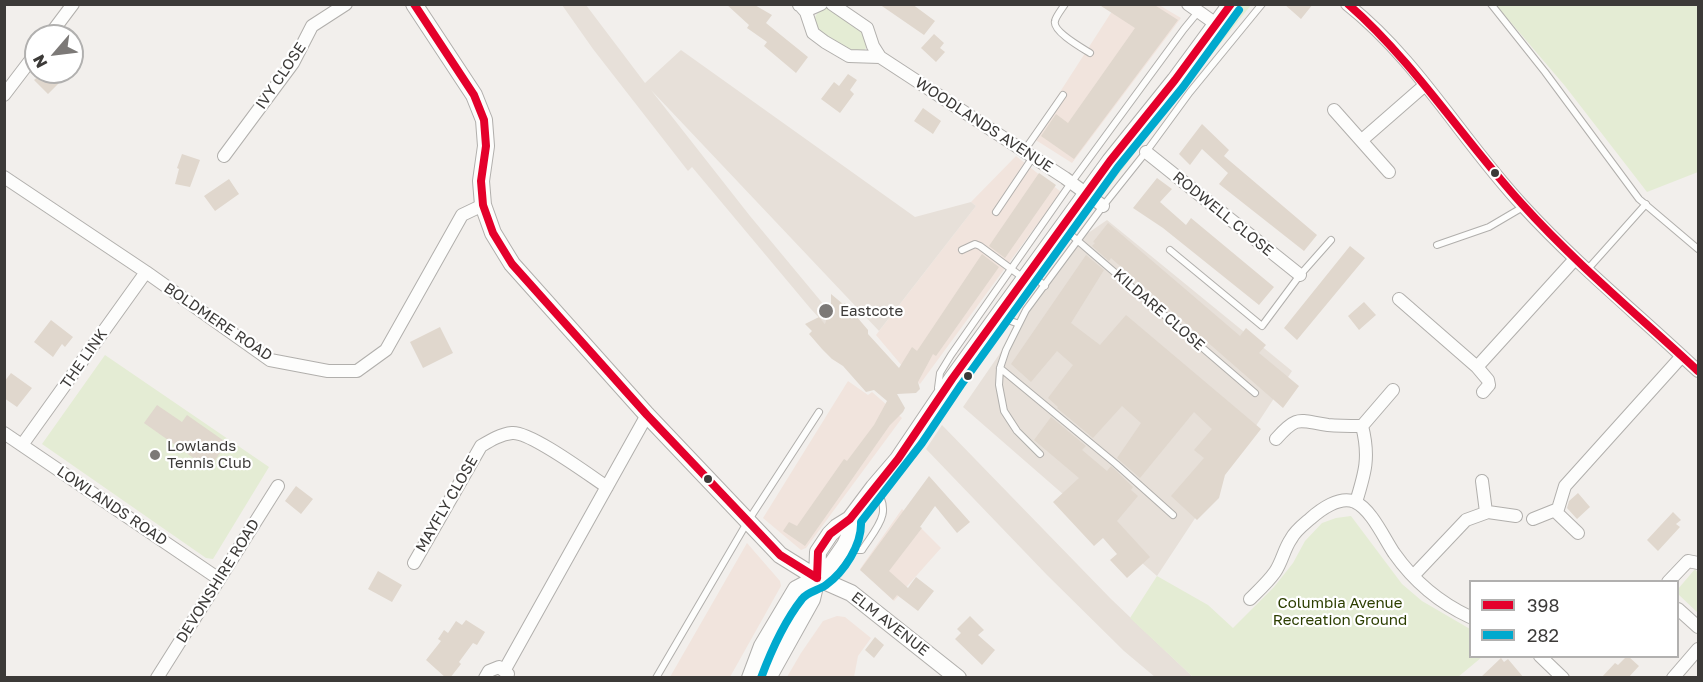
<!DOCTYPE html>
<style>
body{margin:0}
#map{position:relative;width:1703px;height:682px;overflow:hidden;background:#f2efec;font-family:"Golos Text",sans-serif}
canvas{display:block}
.frame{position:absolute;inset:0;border:6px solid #3c3a38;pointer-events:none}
.legend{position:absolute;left:1469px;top:580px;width:210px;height:78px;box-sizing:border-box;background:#fff;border:2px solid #b1b0af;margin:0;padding:8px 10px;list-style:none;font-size:18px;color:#3c3a38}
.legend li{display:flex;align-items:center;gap:12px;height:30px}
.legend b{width:30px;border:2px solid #b1b0af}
.north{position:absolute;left:24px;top:24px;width:60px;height:60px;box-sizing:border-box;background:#fff;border:2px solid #b1b0af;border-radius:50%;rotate:242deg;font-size:16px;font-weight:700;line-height:24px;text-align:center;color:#3c3a38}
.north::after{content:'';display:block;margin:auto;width:21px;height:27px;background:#7c7977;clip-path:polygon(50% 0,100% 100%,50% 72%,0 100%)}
</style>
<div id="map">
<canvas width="1703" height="682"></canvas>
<div class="frame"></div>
<ul class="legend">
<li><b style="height:8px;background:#e4002b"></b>398</li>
<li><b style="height:8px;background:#00a9ce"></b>282</li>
</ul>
<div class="north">N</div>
</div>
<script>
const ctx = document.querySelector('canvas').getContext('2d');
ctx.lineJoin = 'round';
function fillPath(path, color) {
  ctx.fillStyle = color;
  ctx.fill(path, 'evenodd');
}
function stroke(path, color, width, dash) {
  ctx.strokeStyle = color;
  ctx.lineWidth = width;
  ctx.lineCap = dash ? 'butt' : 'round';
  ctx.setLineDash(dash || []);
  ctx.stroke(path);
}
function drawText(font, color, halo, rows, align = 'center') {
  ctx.font = font + ' "Golos Text",sans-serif';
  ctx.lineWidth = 4.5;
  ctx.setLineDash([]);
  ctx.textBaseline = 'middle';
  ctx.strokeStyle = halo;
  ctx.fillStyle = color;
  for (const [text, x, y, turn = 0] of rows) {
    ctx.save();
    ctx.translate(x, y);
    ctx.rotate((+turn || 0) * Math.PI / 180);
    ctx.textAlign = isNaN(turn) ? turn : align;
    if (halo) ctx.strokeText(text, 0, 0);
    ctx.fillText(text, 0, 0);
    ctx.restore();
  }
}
const commercial = new Path2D(`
 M1116,5H1159L1181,18L1072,163L1031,137Z
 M1016,156L1061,192L920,384L908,373L876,335L976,206L971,202Z
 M848,381L868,395L872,392L902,418L806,548L801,550L763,518Z
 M902,509L941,548L894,601L860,569Z
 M747,543L780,581L781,586L730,677H670Z
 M837,616L845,617L871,638L858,656L854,677H787L801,653L823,621Z`);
const built = new Path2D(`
 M562,5H586L645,83L681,50L915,217L971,202L976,206L879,331L651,90L750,216L829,311L880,367L872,375L810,308L692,167L688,171L593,49Z
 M1107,220L1292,371L1157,576L963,407L1078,240Z
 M942,425L1111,599L1193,677H1155L1124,651L1047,575L926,449Z`);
const green = new Path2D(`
 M1239,5H1251L1192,79L1186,75Z
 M1496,5H1698V172L1647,192L1565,86Z
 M829,7L861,29L868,45L864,51L855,54L816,30C812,17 816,11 829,7Z
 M1175,90L1179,94L1103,195L1101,191Z
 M105,355L269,467L213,559L206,558L42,444Z
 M1351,516L1402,584L1422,601L1470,629V656L1482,657L1458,677H1193L1130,618L1157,576L1208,605L1233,628L1274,587L1293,563L1305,541L1322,523L1336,518Z
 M1695,569L1698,573V613L1678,594V589Z`);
const building = new Path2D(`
 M726,4H753L772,15L766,23L808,57L796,73L764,46L767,42L747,28L749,25Z
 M879,4H912L935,21L924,35Z
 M1098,4H1153L1178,20L1074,159L1041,136L1056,114L1068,123L1135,28Z
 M1284,4H1313L1301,19Z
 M934,34L944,43L940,48L945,52L936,62L921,48Z
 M43,72H48L59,83L48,94L34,80Z
 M848,74L857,80L850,90L854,94L840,113L821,99L834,82L839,86Z
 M923,108L941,121L933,134L914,121Z
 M1202,124L1229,150L1224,156L1317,235L1304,251L1219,184L1228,173L1202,149L1190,165L1179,154Z
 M182,154L200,160L190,187L175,184L179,169L177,168Z
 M1039,173L1056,185L1005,258L989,246Z
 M1157,178L1172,189L1160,202L1186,225L1191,218L1274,287L1259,305L1163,228L1133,208Z
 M229,179L239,194L215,211L204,196Z
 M1108,223L1240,336L1246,328L1266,345L1259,353L1299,386L1283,408L1111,258L1109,261L1092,246L1095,243L1093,242Z
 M1350,246L1365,258L1297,340L1284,328Z
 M982,254L999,267L936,356L933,354L918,382L920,389L916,393L897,394L905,408L903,412L890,425L805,546L783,531L789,522L797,526L844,459L847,461L874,425L887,401L874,390L866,392L843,366L832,359L822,349L809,334L812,331L805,324L819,317L825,324L831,305V294L843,304L845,303L868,330V334L899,368L912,347L917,351Z
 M1086,255L1104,270L1071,323L1100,345L1126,315L1261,429L1225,475L1219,498L1197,520L1171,496L1204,458L1194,450L1212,429L1194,412L1140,478L1117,458L1141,423L1122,406L1093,438L1057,408L1058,407L1048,398L1073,365L1057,351L1031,382L1011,364Z
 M1364,302L1376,315L1359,330L1348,316Z
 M51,320L73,337L65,347L62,344L53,357L34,342Z
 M440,327L453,353L423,368L410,342Z
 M11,373L32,388L17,407L4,398V382Z
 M157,405L182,422L187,415L227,443L209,469L144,423Z
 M1051,417L1086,446L1082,450L1107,471L1111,466L1133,487L1131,490L1138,496L1117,521L1150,557L1127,578L1110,560L1117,554L1103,538L1094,546L1053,502L1079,478L1034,440Z
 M929,476L970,522L957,533L935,506L920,527L922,528L889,571L908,588L916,577L934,591L918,611L897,595L893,600L860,570Z
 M296,486L313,499L301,514L285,501Z
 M1578,493L1590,507L1577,519L1567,508L1569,501Z
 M1673,512L1681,520L1676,524L1680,527L1658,551L1647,540Z
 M378,571L402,585L392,602L368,589Z
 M970,616L984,630L978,635L995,650L982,665L955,639L961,633L957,629Z
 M466,620L485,632L477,645L473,643L459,662L461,664L450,678H446L426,660L441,641L438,639L444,630L448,633L456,621L462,625Z
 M875,637L884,645L874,658L865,650Z
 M1626,657H1629L1639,666L1628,678H1601L1615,663L1618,665Z
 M1501,658L1504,662L1508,659L1524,678H1480Z`);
const lane = new Path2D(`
 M1065,4C1062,9 1056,16 1055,21C1052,31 1082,48 1090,53
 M1491,4L1545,72L1639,199L1698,249
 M1024,151L1063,95
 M996,212L1033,157
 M1063,228L1255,393
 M1437,245L1489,227L1523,207
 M962,250L975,244L980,246L1022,277
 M1170,250L1262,326L1300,275L1331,240
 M1587,270L1646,204
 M1030,273L1045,286
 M1000,317L1019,324
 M1000,368L1116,464L1173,515
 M940,391L938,388L940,373L951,355L1071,183L1184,29L1198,12
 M1040,454L1017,431L1004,411L999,385L1000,368L1006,350L1026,310L1103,206L1146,152L1190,92L1262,4
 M846,545L857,550H862C877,527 894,512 874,487
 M656,678L748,521L819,412`);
const street = new Path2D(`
 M799,4L806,12L813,33L825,42L849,56L880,57
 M832,4L867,28L873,46L880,57L1065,178L1103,206
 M1188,4L1216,24
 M1347,4C1418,60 1462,141 1523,206C1577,265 1640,316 1698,371
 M799,5L812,8L821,4
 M49,36L73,4
 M4,95L36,53
 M1334,110L1389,172
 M1362,140L1425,85
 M1146,152L1300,275
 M224,156L293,63L312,26L346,4
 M4,177L146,272L270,360L328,371H357L386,350L462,215L483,205
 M1399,299L1477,367L1575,259
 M1477,367L1488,380L1489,385L1483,392
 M4,433L219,579
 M1276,439C1298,414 1299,421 1328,425C1339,426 1351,426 1362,426
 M22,445L146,272
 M1482,481L1486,512
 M1356,502C1365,473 1370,457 1362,426L1393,390
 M1555,511L1578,533
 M1533,519L1558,509L1565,486L1682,356
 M414,563L481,446C491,440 501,434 512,433C530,431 589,475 607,487
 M1413,576L1466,520L1488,512L1516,516
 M1668,582L1688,561L1698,563
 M1250,599C1258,591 1268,582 1275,572C1282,562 1284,549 1291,539C1295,531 1303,525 1310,519C1320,510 1340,495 1355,502C1371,509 1384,538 1394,553C1413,580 1440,603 1470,617
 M1678,609L1698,627
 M1540,656L1563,678
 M504,671L647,415
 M157,678L278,486
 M485,678L489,671L499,667L508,674
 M1673,678L1698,649`);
const secondary = new Path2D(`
 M414,4L474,95L484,120L486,146L481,181L483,205L493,233L512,264L647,415L780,555L817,578L851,593L958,678
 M750,678L762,646L796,589L817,578L827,571L845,545L851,532L850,519
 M768,678L812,599L817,578L818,552L830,534L837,527L850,519L874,487L898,459L952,379L1110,161L1175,80L1231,4`);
const bus1 = new Path2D(`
 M414,4L474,95L484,120L486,146L481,181L483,205L493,233L512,264L647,415L780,555L817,578
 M1348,4C1415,63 1462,138 1522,204C1576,264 1639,316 1698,371
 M817,578L818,552L830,534L850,519L898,459L952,379L1110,161L1175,80L1231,4`);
const bus2 = new Path2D(`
 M761,678C771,651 784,622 802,599C807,592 819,590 826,585C844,572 862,545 861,522L922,443L961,385L1118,167L1183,87L1239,10`);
const markers = [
 [1495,173,5,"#3c3a38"],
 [826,311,8,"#7c7977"],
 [968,376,5,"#3c3a38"],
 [155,455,6,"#7c7977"],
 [708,479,5,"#3c3a38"]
];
const streetNames = [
 ["IVY CLOSE",281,76,-56],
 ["WOODLANDS AVENUE",984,125,33],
 ["RODWELL CLOSE",1223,214,39],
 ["KILDARE CLOSE",1159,310,41],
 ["BOLDMERE ROAD",218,322,34],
 ["THE LINK",84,359,-55],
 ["MAYFLY CLOSE",447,504,-60],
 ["LOWLANDS ROAD",112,506,34],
 ["DEVONSHIRE ROAD",218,581,-58],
 ["ELM AVENUE",890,624,38]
];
const poiNames = [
 ["Eastcote",840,311],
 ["Lowlands",167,446],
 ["Tennis Club",167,463]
];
const parkNames = [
 ["Columbia Avenue",1340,603],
 ["Recreation Ground",1340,620]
];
fillPath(commercial, '#f1e4dd');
fillPath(built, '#e7e0d9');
fillPath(green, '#e4ecd4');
fillPath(building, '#e0d7cd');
stroke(lane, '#b1afac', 8);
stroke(street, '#b1afac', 14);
stroke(secondary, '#b1afac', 18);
stroke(lane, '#fdfdfc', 6);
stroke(street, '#fdfdfc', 12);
stroke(secondary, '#fdfdfc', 16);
stroke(bus1, '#e4002b', 8);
stroke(bus2, '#00a9ce', 8);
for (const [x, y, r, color] of markers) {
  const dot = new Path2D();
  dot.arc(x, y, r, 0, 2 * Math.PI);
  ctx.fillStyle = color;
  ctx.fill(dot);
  stroke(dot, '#fff', 2);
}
drawText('15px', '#3c3a38', '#fff', streetNames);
drawText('15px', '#3c3a38', '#fff', poiNames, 'left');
drawText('15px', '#2c3e00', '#fff', parkNames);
</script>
